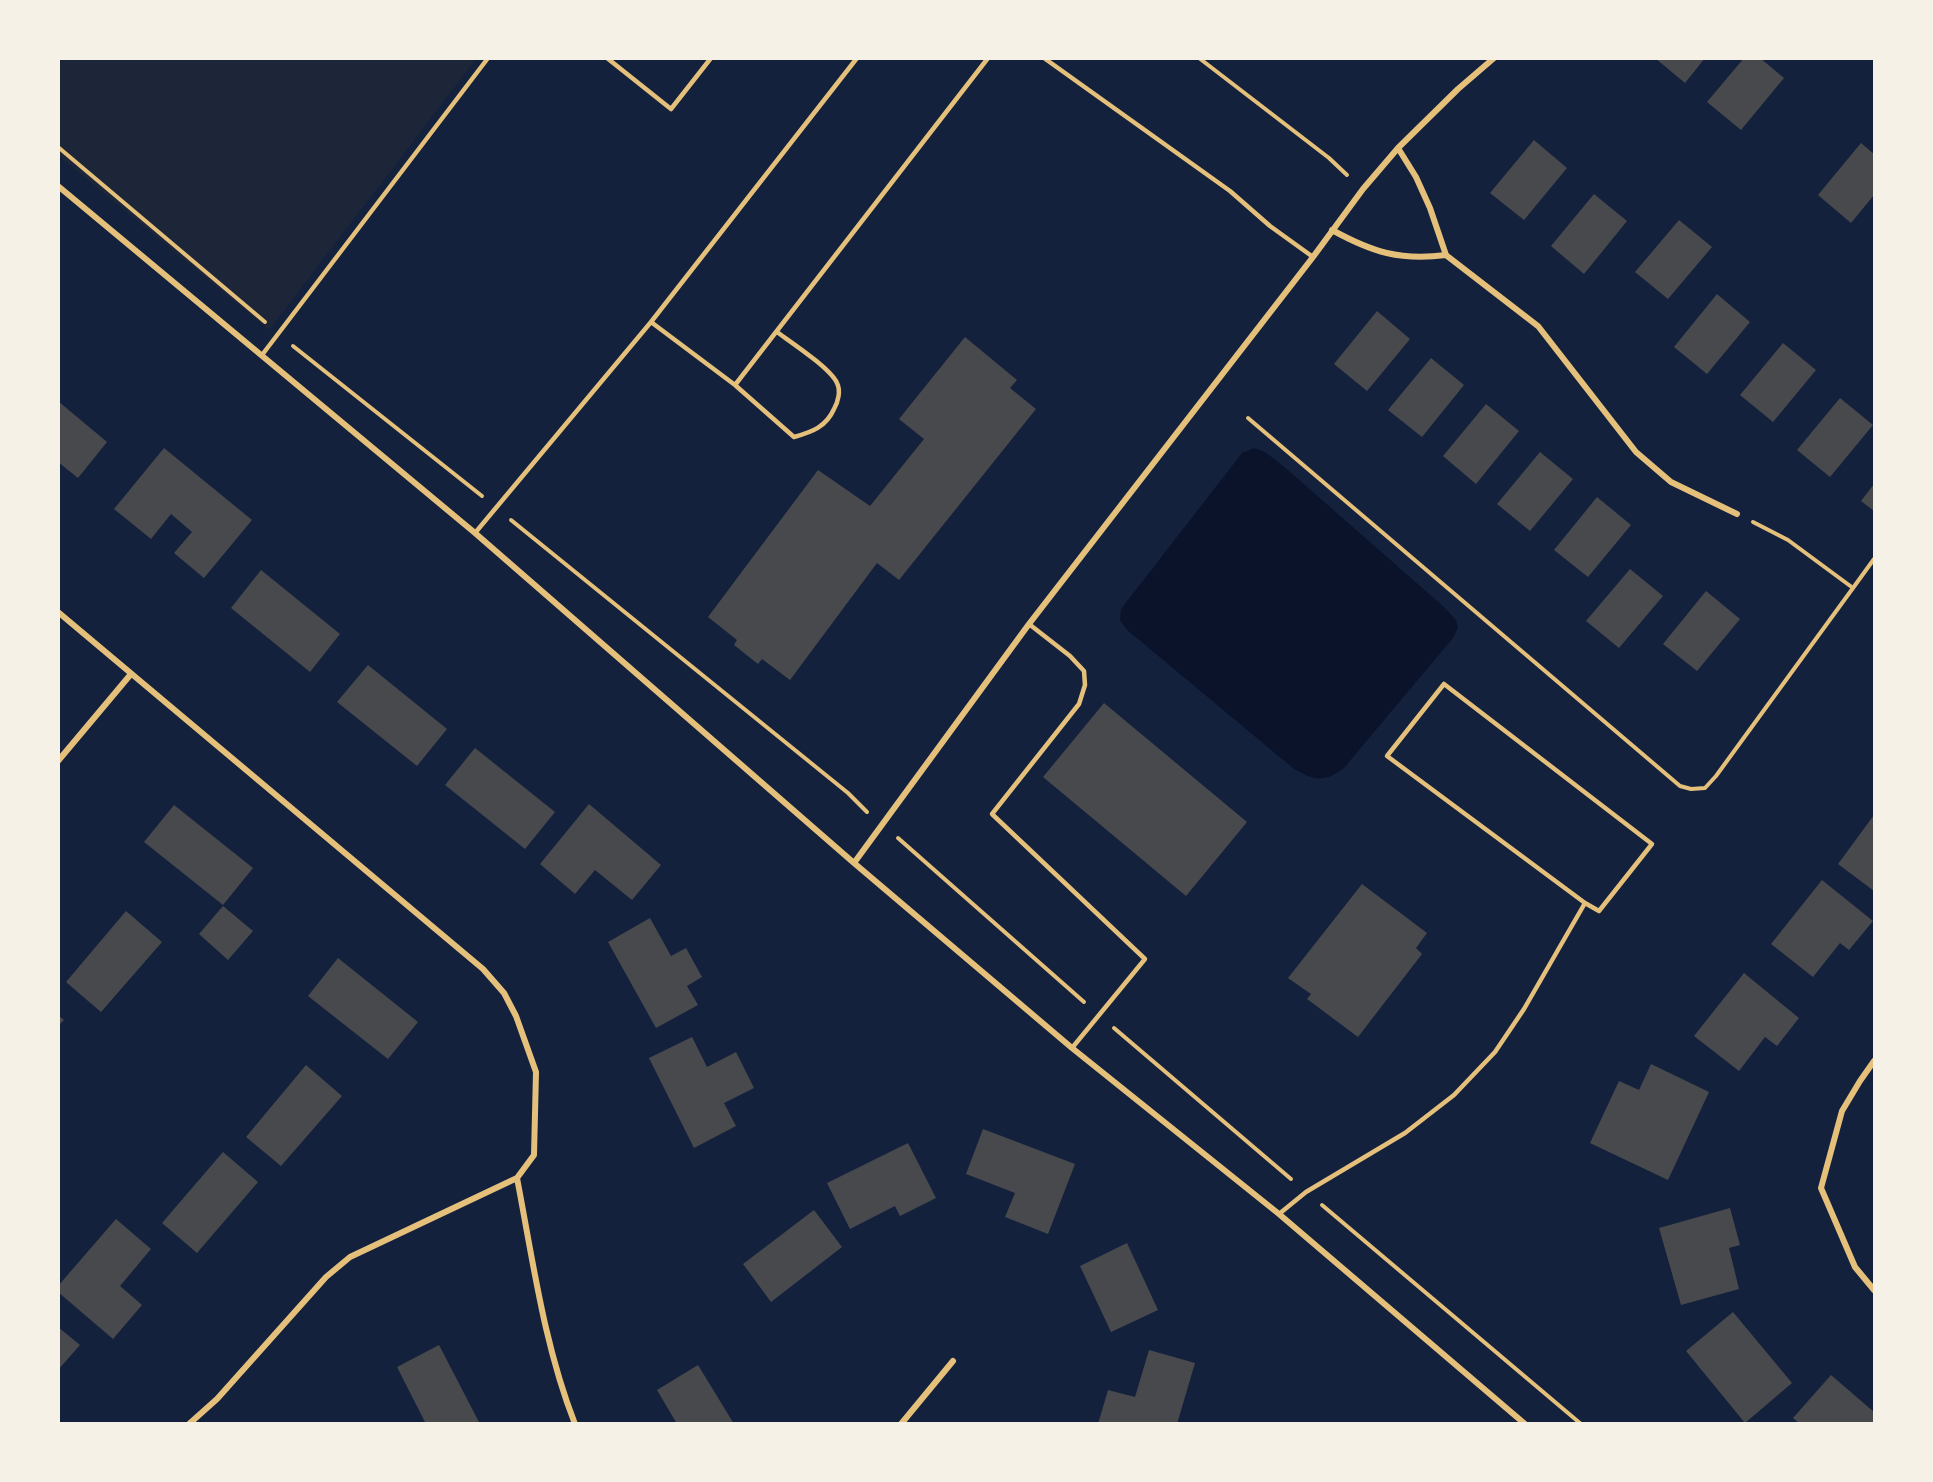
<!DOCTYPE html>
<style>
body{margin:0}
#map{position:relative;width:1933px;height:1482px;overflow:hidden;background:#14213d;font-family:"IBM Plex Sans",sans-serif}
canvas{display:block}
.frame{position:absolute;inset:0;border:60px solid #f6f1e7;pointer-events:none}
</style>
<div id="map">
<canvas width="1933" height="1482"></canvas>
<div class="frame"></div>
</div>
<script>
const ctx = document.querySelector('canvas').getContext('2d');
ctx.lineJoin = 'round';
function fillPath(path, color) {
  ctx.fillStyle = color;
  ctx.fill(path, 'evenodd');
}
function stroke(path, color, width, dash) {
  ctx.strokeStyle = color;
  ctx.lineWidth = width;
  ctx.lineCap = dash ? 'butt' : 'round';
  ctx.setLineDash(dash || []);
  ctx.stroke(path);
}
const green = new Path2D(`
 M58,59H476L269,330L59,156Z`);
const water = new Path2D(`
 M1254,448L1265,452L1282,465L1444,607L1456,620L1458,628L1453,638L1343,769C1323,783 1314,780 1294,769L1126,629L1120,620L1121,609L1242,453Z`);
const building = new Path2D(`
 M1655,58H1705L1685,83Z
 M1744,58H1760L1784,78L1741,130L1707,102Z
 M1534,140L1567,168L1524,220L1490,193Z
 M1861,143L1874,154V195L1851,223L1818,195Z
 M1594,194L1627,221L1584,274L1551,246Z
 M1679,220L1712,247L1668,299L1635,272Z
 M1717,294L1750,322L1707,374L1674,347Z
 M1377,311L1410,339L1367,391L1334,364Z
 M965,337L1017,380L1010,388L1036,409L899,580L877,563L790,680L762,659L758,664L734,645L737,640L708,617L818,470L870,506L924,439L899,419Z
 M1783,343L1816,370L1773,422L1740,395Z
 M1431,358L1464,385L1422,437L1388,410Z
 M1840,398L1873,425L1830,477L1797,450Z
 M58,401L107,442L78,478L58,462Z
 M1486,404L1519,431L1476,484L1443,456Z
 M164,448L252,520L204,578L174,553L192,532L171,514L151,539L114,509Z
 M1540,452L1573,479L1530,531L1497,504Z
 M1874,484V511L1861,501Z
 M1597,497L1631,525L1588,577L1554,550Z
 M1630,569L1663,596L1619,648L1586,621Z
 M261,570L340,634L310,672L231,608Z
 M1706,591L1740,619L1697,671L1663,644Z
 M368,665L447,729L417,766L337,702Z
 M1104,703L1247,822L1186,896L1043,777Z
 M475,748L555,812L525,849L445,785Z
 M589,804L661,865L632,900L595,870L575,894L540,864Z
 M174,805L253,868L223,905L144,842Z
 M1874,815V891L1838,864Z
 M1822,880L1873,921L1849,950L1840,943L1813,977L1771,944Z
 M1362,884L1427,933L1416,948L1422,954L1358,1037L1307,999L1311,994L1288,978Z
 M223,906L253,931L228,960L199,934Z
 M126,911L162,942L101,1012L66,982Z
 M650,918L671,956L686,948L702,977L687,986L698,1005L656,1028L608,942Z
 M338,958L418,1022L388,1059L308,996Z
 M1744,973L1799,1018L1777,1046L1765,1037L1739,1071L1694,1036Z
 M58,1015L64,1020L58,1026Z
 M692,1037L707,1067L736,1052L754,1088L724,1103L736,1126L694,1148L649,1058Z
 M1651,1064L1709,1092L1668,1180L1590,1143L1619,1081L1639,1090Z
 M306,1065L342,1096L281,1166L246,1137Z
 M983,1129L1075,1164L1048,1234L1005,1217L1015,1193L966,1174Z
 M908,1143L936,1198L900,1216L895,1206L850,1229L827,1183Z
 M223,1152L258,1182L197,1253L162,1223Z
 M1730,1208L1740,1245L1729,1248L1739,1289L1681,1305L1659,1228Z
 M814,1210L842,1247L771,1302L743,1264Z
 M116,1219L151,1249L120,1286L142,1305L113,1339L58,1292V1286Z
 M1127,1243L1158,1310L1111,1332L1080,1266Z
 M1733,1312L1792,1383L1745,1423L1686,1351Z
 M58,1327L80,1345L58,1370Z
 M439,1345L480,1424H426L397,1367Z
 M1149,1350L1195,1363L1177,1424H1098L1108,1390L1135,1397Z
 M698,1365L734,1424H677L657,1390Z
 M1831,1375L1874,1412V1424H1800L1793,1418Z`);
const path = new Path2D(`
 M1199,58L1329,158L1347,175
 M58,147L265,322
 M293,346L482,496
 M1248,418L1680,786L1691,789L1705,788L1716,776L1853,588
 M511,520L848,793L867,812
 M1753,522L1788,540L1853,588L1874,559
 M898,838L1084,1002
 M1114,1028L1291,1179
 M1322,1205L1581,1424`);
const service = new Path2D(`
 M607,58L671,109L711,58
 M1044,58L1230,191L1270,226L1313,257
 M651,322L857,58
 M262,355L488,58
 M735,385L794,437C812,432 826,427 834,409C838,402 841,391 837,383C830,368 792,343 777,332
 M475,533L651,322L735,385L988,58
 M1029,624L1070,656L1084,671L1085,685L1079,704L992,814L1145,959L1072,1048
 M1444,684L1652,844L1599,911L1585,903L1387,756Z
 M1279,1214L1306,1192L1405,1133L1454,1095L1495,1052L1524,1009L1585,903`);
const minor = new Path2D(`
 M1398,148L1416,177L1430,208L1446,255L1538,326L1636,452L1671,482L1737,514
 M58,186L475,533L854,863L1072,1048L1279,1214L1525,1424
 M1332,230C1372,252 1400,261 1446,255
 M58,612L483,969L504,993L516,1016L536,1072L534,1155L517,1178C533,1261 544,1345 575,1424
 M58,761L131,674
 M854,863L1029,624L1313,257L1363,189L1398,148L1458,89L1494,58
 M1874,1061L1860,1081L1842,1111L1821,1188L1855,1267L1874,1290
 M189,1424L217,1399L326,1277L350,1257L517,1178
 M901,1424L953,1361`);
fillPath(green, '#1d2539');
fillPath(water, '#0b132b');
fillPath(building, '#48494c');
stroke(path, '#e5c07b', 4);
stroke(service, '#e5c07b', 4.5);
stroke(minor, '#e5c07b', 6);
</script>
